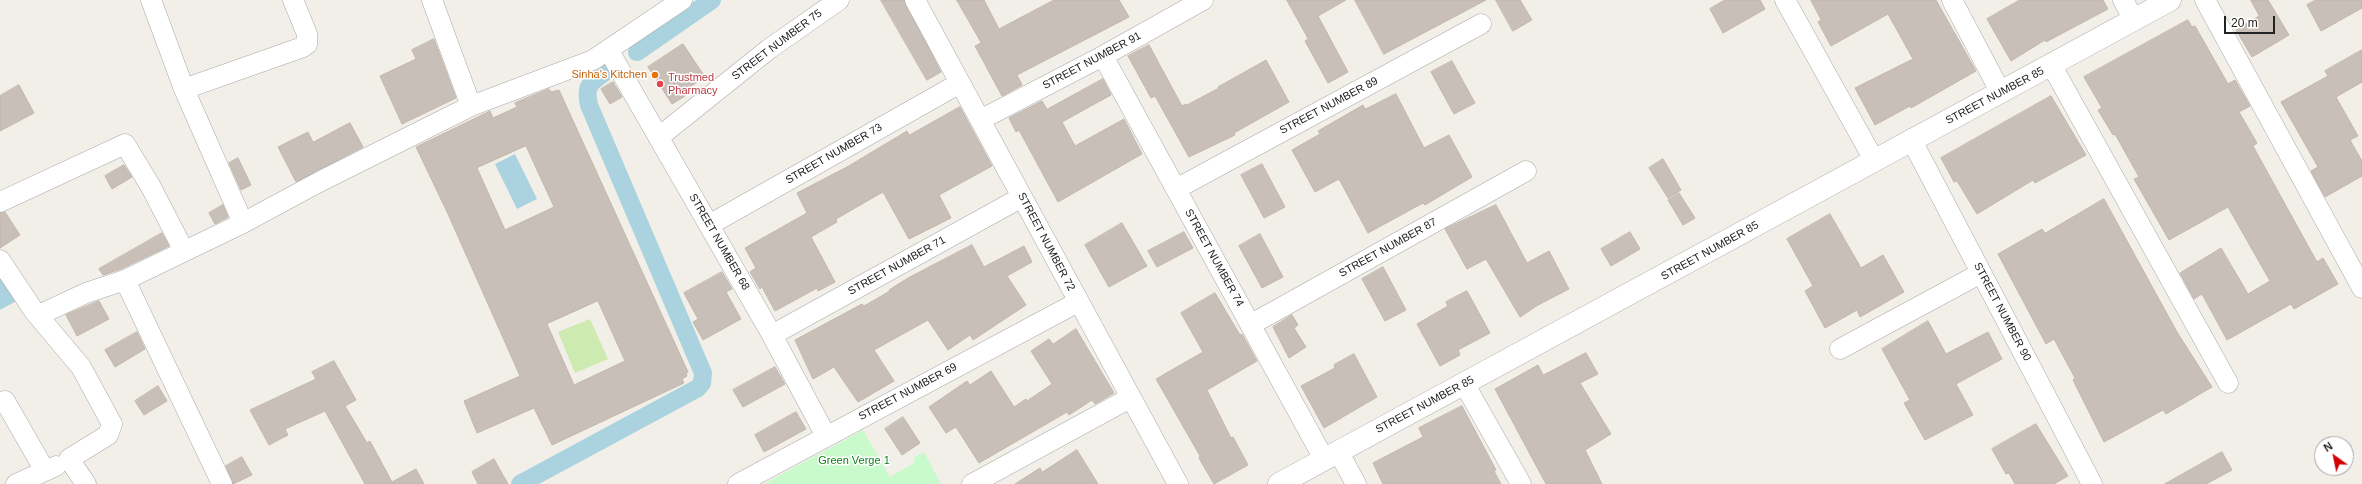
<!DOCTYPE html>
<style>
body{margin:0}
#map{position:relative;width:2362px;height:484px;overflow:hidden;background:#f2efe9;font-family:Arial,sans-serif}
canvas{display:block}
.north{position:absolute;left:2314px;top:436px;width:40px;height:40px;box-sizing:border-box;background:#fff;border:1px solid #a7a7a7;border-radius:50%;rotate:327deg;font-size:11px;font-weight:700;line-height:16px;text-align:center;color:#222}
.north::after{content:'';display:block;margin:auto;width:14px;height:18px;background:#d40000;clip-path:polygon(50% 0,100% 100%,50% 72%,0 100%)}
.scale{position:absolute;left:2224px;top:16px;width:51px;height:18px;box-sizing:border-box;border:2px solid #222;border-top:0;padding-left:5px;font-size:12px;line-height:14px;white-space:nowrap;color:#222;-webkit-text-stroke:3px #fff;paint-order:stroke}
</style>
<div id="map">
<canvas width="2362" height="484"></canvas>
<div class="north">N</div>
<div class="scale">20 m</div>
</div>
<script>
const ctx = document.querySelector('canvas').getContext('2d');
ctx.lineJoin = 'round';
function fillPath(path, color) {
  ctx.fillStyle = color;
  ctx.fill(path, 'evenodd');
}
function stroke(path, color, width, dash) {
  ctx.strokeStyle = color;
  ctx.lineWidth = width;
  ctx.lineCap = dash ? 'butt' : 'round';
  ctx.setLineDash(dash || []);
  ctx.stroke(path);
}
function drawText(font, color, halo, rows, align = 'center') {
  ctx.font = font + ' Arial,sans-serif';
  ctx.lineWidth = 3;
  ctx.setLineDash([]);
  ctx.textBaseline = 'middle';
  ctx.strokeStyle = halo;
  ctx.fillStyle = color;
  for (const [text, x, y, turn = 0] of rows) {
    ctx.save();
    ctx.translate(x, y);
    ctx.rotate((+turn || 0) * Math.PI / 180);
    ctx.textAlign = isNaN(turn) ? turn : align;
    if (halo) ctx.strokeText(text, 0, 0);
    ctx.fillText(text, 0, 0);
    ctx.restore();
  }
}
const grass = new Path2D(`
 M590,319L608,359L575,373L558,332Z`);
const park = new Path2D(`
 M863,430L890,477L914,463V458L924,452L941,484H764Z`);
const water = new Path2D(`
 M515,154L537,199L517,209L495,164Z
 M0,270L20,299L0,310Z`);
const canal = new Path2D(`
 M637,52L712,0
 M520,484L698,388L702,383L703,373L589,105C584,84 592,82 608,70`);
const building = new Path2D(`
 M881,0H904L941,72L927,80Z
 M957,0H984L999,29L1054,0H1119L1129,17L1017,75L1022,85L1002,96L975,46L981,43Z
 M1287,0H1346L1318,16L1348,72L1328,83L1305,41L1308,39Z
 M1355,0H1486L1384,54Z
 M1496,0H1520L1532,20L1513,31Z
 M1725,0H1760L1765,9L1723,33L1710,9Z
 M1811,0H1936L1976,71L1911,108L1910,106L1875,125L1855,88L1913,59L1888,14L1831,46L1818,22L1821,20Z
 M2020,0H2103L2108,9L2046,42L2045,40L2011,61L1987,19Z
 M2251,0H2268L2289,35L2252,57L2236,30L2259,16Z
 M2316,0H2362V8L2321,31L2307,5Z
 M2188,20L2192,27L2195,26L2228,84L2235,80L2250,106L2239,112L2257,143L2253,146L2317,262L2323,258L2338,284L2294,309L2291,304L2227,340L2202,294L2194,299L2180,273L2221,248L2248,294L2270,281L2228,207L2169,240L2134,179L2139,177L2115,134L2113,135L2098,110L2102,108L2084,77Z
 M434,39L456,98L402,124L380,76L416,59L412,50Z
 M683,44L705,77L682,92L685,96L672,104L648,67Z
 M1149,45L1182,106L1186,104L1187,105L1219,88L1218,87L1266,60L1289,102L1234,133L1235,135L1189,157L1155,96L1151,98L1128,56Z
 M2362,50V82L2336,97L2358,136L2350,140L2362,161V176L2325,197L2311,171L2318,167L2281,102L2328,76L2325,71Z
 M1452,61L1475,103L1454,114L1431,72Z
 M1103,79L1111,95L1062,122L1075,146L1124,119L1142,154L1058,202L1019,130L1016,132L1009,118L1042,101L1047,109Z
 M613,82L622,97L610,104L601,89Z
 M19,85L34,113L0,131V96Z
 M549,89L551,92L559,90L688,372L686,373L687,376L682,379L684,383L552,445L534,408L477,433L464,401L520,376L448,214L416,147L490,111L493,118L517,107L515,103ZM526,146L554,207L505,230L477,168ZM598,301L625,361L574,385L547,324Z
 M1396,94L1424,148L1449,135L1472,177L1425,205L1423,203L1368,233L1339,179L1315,192L1292,150L1320,134L1318,131L1363,105L1365,109Z
 M2051,96L2086,155L2035,183L2033,180L1977,214L1957,181L1954,182L1941,158Z
 M960,107L992,166L939,195L951,218L909,239L883,192L836,219L837,222L811,237L835,282L818,291L817,288L775,311L762,287L760,289L750,272L756,268L745,248L807,213L797,193L847,167L907,131L909,135Z
 M350,123L363,147L296,182L278,147L308,132L313,142Z
 M238,158L251,185L241,190L229,163Z
 M1663,159L1681,190L1668,198L1649,168Z
 M1262,164L1285,207L1264,218L1241,175Z
 M124,165L132,177L112,189L105,176Z
 M1679,193L1695,218L1683,225L1668,200Z
 M2104,199L2177,332L2212,387L2166,414L2163,410L2104,442L2073,380L2075,378L2054,339L2046,344L1998,254L2042,229L2045,233Z
 M223,205L228,217L215,224L209,213Z
 M1496,205L1527,263L1549,251L1569,289L1538,305L1520,317L1486,259L1467,269L1445,229Z
 M5,212L20,235L0,248V213Z
 M1830,214L1861,268L1883,255L1904,292L1860,317L1857,310L1825,328L1805,291L1813,286L1787,239Z
 M1122,223L1147,266L1109,287L1085,245Z
 M1184,232L1193,248L1157,267L1148,251Z
 M1630,232L1640,249L1611,266L1601,249Z
 M162,233L169,246L121,269L103,275L99,269Z
 M1260,234L1283,277L1262,288L1239,246Z
 M972,245L984,267L1024,246L1032,262L1007,276L1026,305L973,340L970,335L948,350L928,320L874,350L894,381L858,402L834,367L813,379L795,340L862,304L864,306L890,291L889,290L908,278Z
 M1383,267L1406,310L1385,321L1362,279Z
 M722,272L732,289L726,292L741,319L703,340L693,322L698,319L684,293Z
 M1467,291L1490,333L1458,350L1460,355L1440,366L1417,324L1448,306L1446,302Z
 M1215,293L1240,335L1242,334L1257,361L1207,390L1231,438L1233,437L1248,465L1214,484L1199,458L1200,456L1156,379L1203,352L1181,313Z
 M99,301L109,319L77,336L66,315Z
 M1292,315L1298,325L1294,328L1306,347L1289,358L1273,327Z
 M1928,321L1946,354L1988,332L2002,359L1956,384L1973,415L1925,440L1904,403L1910,400L1882,349Z
 M1076,329L1114,393L1095,404L1092,400L1069,415L1067,412L979,463L956,427L946,433L929,407L967,381L970,385L991,371L1014,407L1026,399L1027,401L1052,384L1031,351L1049,339L1053,344Z
 M137,332L145,349L115,367L105,350Z
 M1586,353L1598,374L1580,383L1611,434L1585,450L1602,484H1546L1495,389L1538,365L1543,375Z
 M1354,354L1377,397L1324,428L1301,386L1335,368L1334,365Z
 M334,361L356,400L345,406L367,443L370,441L392,482L416,469L424,484H365L325,411L285,429L288,435L269,445L250,410L316,379L312,372Z
 M775,367L785,384L743,407L733,390Z
 M158,386L167,401L144,415L135,401Z
 M1462,406L1496,470L1494,471L1501,484H1383L1373,463L1423,437L1419,428Z
 M796,412L806,429L764,452L755,435Z
 M903,417L920,443L902,455L885,429Z
 M2036,424L2068,476L2054,484H2015L2009,473L2006,474L1992,449Z
 M1077,450L1098,484H1015L1040,468L1042,472Z
 M2222,452L2232,470L2206,484H2165Z
 M242,457L252,475L233,484L226,466Z
 M494,459L508,484H478L472,472Z`);
const minor = new Path2D(`
 M151,0L184,89L243,223
 M432,0L471,106
 M915,0L1178,484
 M1785,0L1874,160
 M1952,0L2001,93
 M2123,0L2134,20
 M2205,0L2362,288
 M609,51L772,335L826,436
 M1103,56L1324,459
 M2052,66L2228,383
 M184,89L303,47L307,44V34L293,0
 M980,120L1103,56L1203,0
 M659,137L769,49L839,0
 M1911,139L2092,484
 M1176,189L1481,24
 M0,202L125,144L151,187L184,251
 M709,225L960,83
 M0,260L34,311L81,367L112,424L108,435L69,459L86,484
 M125,280L222,484
 M39,315L86,293L125,280L243,223L321,181L471,106L593,60L682,0
 M1250,325L1526,171
 M772,335L1022,197
 M1840,349L1981,273
 M1465,385L1521,484
 M5,401L45,471
 M1338,451L1356,484
 M16,484L56,466
 M738,484L1078,302
 M972,484L1130,398`);
const tertiary = new Path2D(`
 M1279,484L2170,0`);
const markers = [
 [655,75,4,"#e8710a"],
 [660,84,4,"#e0444e"]
];
const streetNames = [
 ["STREET NUMBER 75",777,45,-37],
 ["STREET NUMBER 91",1092,61,-28],
 ["STREET NUMBER 85",1995,96,-28],
 ["STREET NUMBER 89",1329,106,-28],
 ["STREET NUMBER 73",834,154,-30],
 ["STREET NUMBER 68",719,242,60],
 ["STREET NUMBER 72",1046,242,62],
 ["STREET NUMBER 87",1388,248,-29],
 ["STREET NUMBER 85",1710,251,-29],
 ["STREET NUMBER 74",1214,258,61],
 ["STREET NUMBER 71",897,266,-29],
 ["STREET NUMBER 90",2002,312,62],
 ["STREET NUMBER 69",908,392,-28],
 ["STREET NUMBER 85",1425,405,-28]
];
const foodNames = [
 ["Sinha's Kitchen",647,75]
];
const healthNames = [
 ["Trustmed",668,78],
 ["Pharmacy",668,91]
];
const parkNames = [
 ["Green Verge 1",854,461]
];
fillPath(grass, '#cdebb0');
fillPath(park, '#c8facc');
fillPath(water, '#aad3df');
stroke(canal, '#aad3df', 18);
fillPath(building, '#c7bfb8');
stroke(building, '#c4b6ab', 1);
stroke(minor, '#a9a9a9', 21);
stroke(tertiary, '#a9a9a9', 23);
stroke(minor, '#fff', 20);
stroke(tertiary, '#fff', 22);
for (const [x, y, r, color] of markers) {
  const dot = new Path2D();
  dot.arc(x, y, r, 0, 2 * Math.PI);
  ctx.fillStyle = color;
  ctx.fill(dot);
  stroke(dot, '#fff', 1.5);
}
drawText('11px', '#222', '#fff', streetNames);
drawText('11px', '#c56008', '#fff', foodNames, 'right');
drawText('11px', '#be3a42', '#fff', healthNames, 'left');
drawText('11px', '#0c8416', '#fff', parkNames);
</script>
